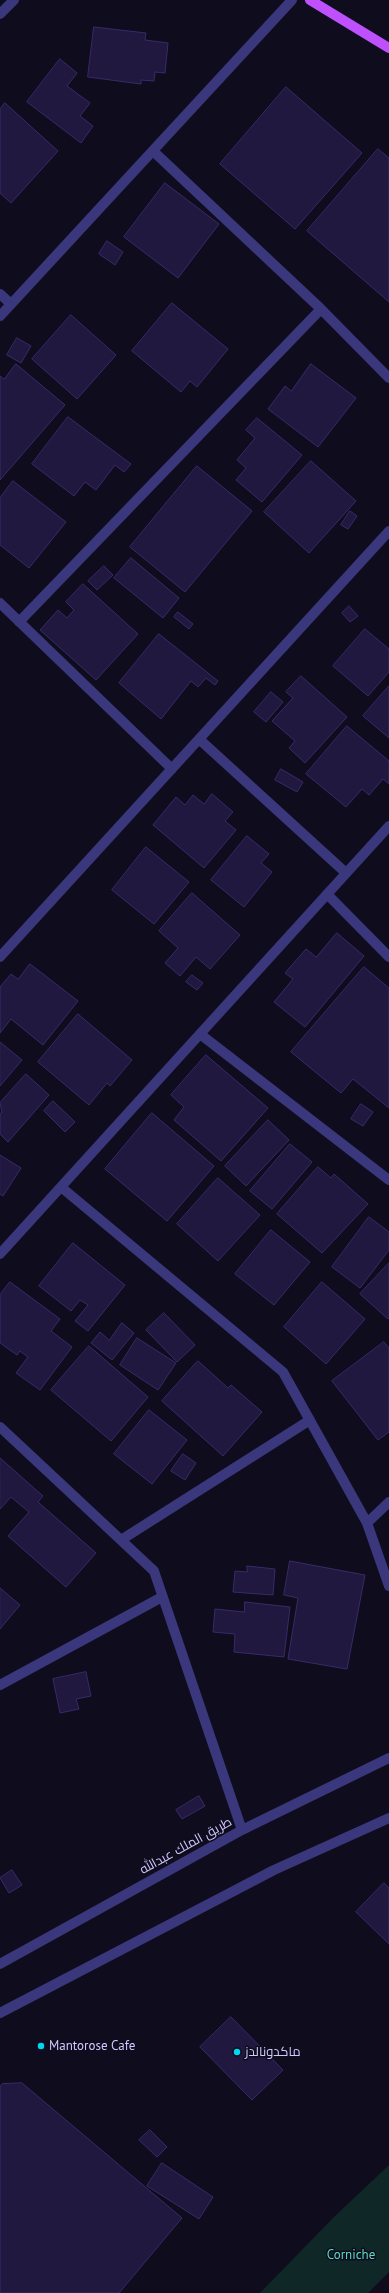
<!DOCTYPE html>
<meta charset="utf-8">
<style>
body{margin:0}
canvas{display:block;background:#0f0c1e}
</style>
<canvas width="389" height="2293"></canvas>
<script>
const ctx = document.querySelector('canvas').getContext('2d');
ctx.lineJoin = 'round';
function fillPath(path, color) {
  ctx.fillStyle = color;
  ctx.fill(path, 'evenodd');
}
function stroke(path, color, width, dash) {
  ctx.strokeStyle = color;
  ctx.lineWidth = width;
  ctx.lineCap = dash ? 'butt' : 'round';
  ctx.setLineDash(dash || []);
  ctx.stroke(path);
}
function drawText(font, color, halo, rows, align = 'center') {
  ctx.font = font + ' "PT Sans",Cairo,sans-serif';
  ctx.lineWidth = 3;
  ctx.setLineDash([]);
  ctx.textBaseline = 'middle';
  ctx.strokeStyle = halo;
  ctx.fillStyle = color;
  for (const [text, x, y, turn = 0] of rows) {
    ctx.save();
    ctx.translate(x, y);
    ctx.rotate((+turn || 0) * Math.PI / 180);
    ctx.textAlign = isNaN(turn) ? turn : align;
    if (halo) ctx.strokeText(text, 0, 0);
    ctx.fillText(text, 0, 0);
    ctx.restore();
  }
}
const green = new Path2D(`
 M389,2165V2272L368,2293H260L334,2217Z`);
const building = new Path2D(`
 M94,27L146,33L145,40L168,43L165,73L155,72L154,81L141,80V84L88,77Z
 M60,59L77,73L67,86L90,103L80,116L93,126L81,143L27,102Z
 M286,87L362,153L295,229L220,164Z
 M5,103L58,151L11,203L0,193V109Z
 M378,149L389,158V302L307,231Z
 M165,183L219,224L178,278L124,237Z
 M107,241L123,252L115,265L99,254Z
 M172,303L228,349L197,387L190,381L181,392L132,351Z
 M71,315L116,355L77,399L32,359Z
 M17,338L31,346L21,363L7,355Z
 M16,364L65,405L0,480V376L4,379Z
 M311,364L356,398L318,447L268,409L285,386L291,391Z
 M68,417L131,464L124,472L115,465L96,490L85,482L74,496L32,464Z
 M257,418L302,455L262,502L236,480L246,468L237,460L255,438L246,430Z
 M311,461L356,501L309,553L264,512Z
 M197,466L252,511L185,592L130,547Z
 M13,481L66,522L29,568L0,545V498Z
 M350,511L357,516L348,529L341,525Z
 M131,558L179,598L163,618L114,578Z
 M104,566L113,575L97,590L88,581Z
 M83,584L138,634L96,680L40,630L58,610L67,618L74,610L66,602Z
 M349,606L358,616L350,622L342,613Z
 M178,612L193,624L189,629L174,617Z
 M365,629L389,649V672L368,696L333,666Z
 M159,634L218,681L215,685L206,678L198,687L191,681L161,719L119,683Z
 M301,676L347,717L305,763L289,748L295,741L272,721L293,698L286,692Z
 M389,686V738L363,716Z
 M271,692L283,702L266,722L254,712Z
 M347,726L389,761V784L383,779L369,795L362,789L346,807L306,774Z
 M281,769L303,782L297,792L275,780Z
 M212,794L233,812L225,821L236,830L204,868L153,825L176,797L185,805L193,795L204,804Z
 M247,836L269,854L261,863L272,872L244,907L211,880Z
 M146,847L189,882L154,924L112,890Z
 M192,893L240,935L210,969L196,957L180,976L165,963L178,948L159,931Z
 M337,933L364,956L305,1027L274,1002L293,979L285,973L306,949L316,957Z
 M30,964L78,1001L43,1045L11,1019L0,1033V987L11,974L18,979Z
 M364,967L389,988V1108L353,1079L341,1093L291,1052Z
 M192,975L203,983L197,990L186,982Z
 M78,1014L132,1060L110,1086L107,1083L89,1105L38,1062Z
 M0,1042L22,1060L0,1086Z
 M206,1055L268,1108L221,1161L174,1120L184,1107L171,1095Z
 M26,1074L49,1095L8,1142L0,1134V1114L2,1112L0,1103Z
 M53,1101L75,1122L65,1132L44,1111Z
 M361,1104L373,1112L363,1126L351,1119Z
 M152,1113L214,1166L167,1221L105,1169Z
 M268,1120L289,1140L246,1186L225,1166Z
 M290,1144L312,1162L272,1209L250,1191Z
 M0,1155L21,1168L3,1196L0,1194Z
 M318,1167L331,1178L334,1174L368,1204L322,1253L277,1214Z
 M218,1178L260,1215L218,1261L177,1224Z
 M369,1217L389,1232V1250L360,1288L332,1267Z
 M271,1230L310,1262L274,1305L235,1274Z
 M73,1243L125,1285L88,1331L75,1321L88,1305L80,1300L71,1311L39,1286Z
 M389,1263V1318L388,1319L360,1294Z
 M10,1282L60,1319L51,1331L72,1347L40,1390L16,1373L28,1357L20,1351L17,1355L0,1343V1295Z
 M322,1282L365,1319L326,1364L284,1327Z
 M164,1313L195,1345L177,1362L146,1330Z
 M122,1323L134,1333L112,1360L91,1343L100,1332L109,1340Z
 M137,1338L176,1363L158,1390L120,1365Z
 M384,1342L389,1348V1432L378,1440L332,1381Z
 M89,1346L148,1397L111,1441L51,1390Z
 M198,1361L228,1388L231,1385L262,1412L223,1456L162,1401Z
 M149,1410L187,1440L152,1484L114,1454Z
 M183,1454L196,1463L185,1480L171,1471Z
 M0,1458L43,1496L38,1502L96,1553L66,1587L8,1536L29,1512L11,1497L0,1509Z
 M290,1561L365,1575L347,1669L288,1659L298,1598L284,1595Z
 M247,1566L275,1569L273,1595L233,1592L235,1571L247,1572Z
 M0,1588L20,1605L0,1629Z
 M245,1602L290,1607L284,1657L234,1652L235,1634L213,1632L215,1609L244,1612Z
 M86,1672L91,1696L76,1699L79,1709L60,1713L53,1679Z
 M199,1796L205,1806L182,1819L176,1810Z
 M12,1870L22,1885L9,1893L0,1878Z
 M384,1883L389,1888V1944L356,1912Z
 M231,2017L283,2070L252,2100L200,2047Z
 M22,2083L182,2218L119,2293H0V2087L2,2084Z
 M150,2130L167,2147L157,2157L139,2140Z
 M162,2163L213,2197L199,2219L147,2186Z`);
const minor = new Path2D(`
 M0,14L14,0
 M153,151L321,309L389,378
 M0,294L11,304
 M0,316L292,0
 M0,603L172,769
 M19,622L321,309
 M199,739L346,873
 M327,894L389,957
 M0,957L389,531
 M200,1034L389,1180
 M61,1187L283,1372L367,1523L389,1586
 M0,1254L389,826
 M0,1427L154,1571L242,1830
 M367,1523L389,1502
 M121,1540L310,1420
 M0,1685L162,1597
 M0,1964L242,1830L389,1758
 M0,2013L274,1870L389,1818`);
const major = new Path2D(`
 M310,0L389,48`);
const markers = [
 [41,2046,4,"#02d7f1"],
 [237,2052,4,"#02d7f1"]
];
const streetNames = [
 ["طريق الملك عبدالله",186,1846,-29]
];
const poiNames = [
 ["Mantorose Cafe",49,2046],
 ["ماكدونالدز",245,2052]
];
const parkNames = [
 ["Corniche",351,2255]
];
fillPath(green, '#0f2727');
fillPath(building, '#20183e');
stroke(building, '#382a6a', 1);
stroke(minor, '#3a377c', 10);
stroke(major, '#be51fd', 10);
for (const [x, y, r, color] of markers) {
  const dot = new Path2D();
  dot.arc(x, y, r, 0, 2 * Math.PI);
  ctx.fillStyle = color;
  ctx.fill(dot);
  stroke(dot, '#0f0c1e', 1.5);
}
drawText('13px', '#d0c9ff', '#0f0c1e', streetNames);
drawText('13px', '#d0c9ff', '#0f0c1e', poiNames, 'left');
drawText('13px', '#57ddbc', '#0f0c1e', parkNames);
</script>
